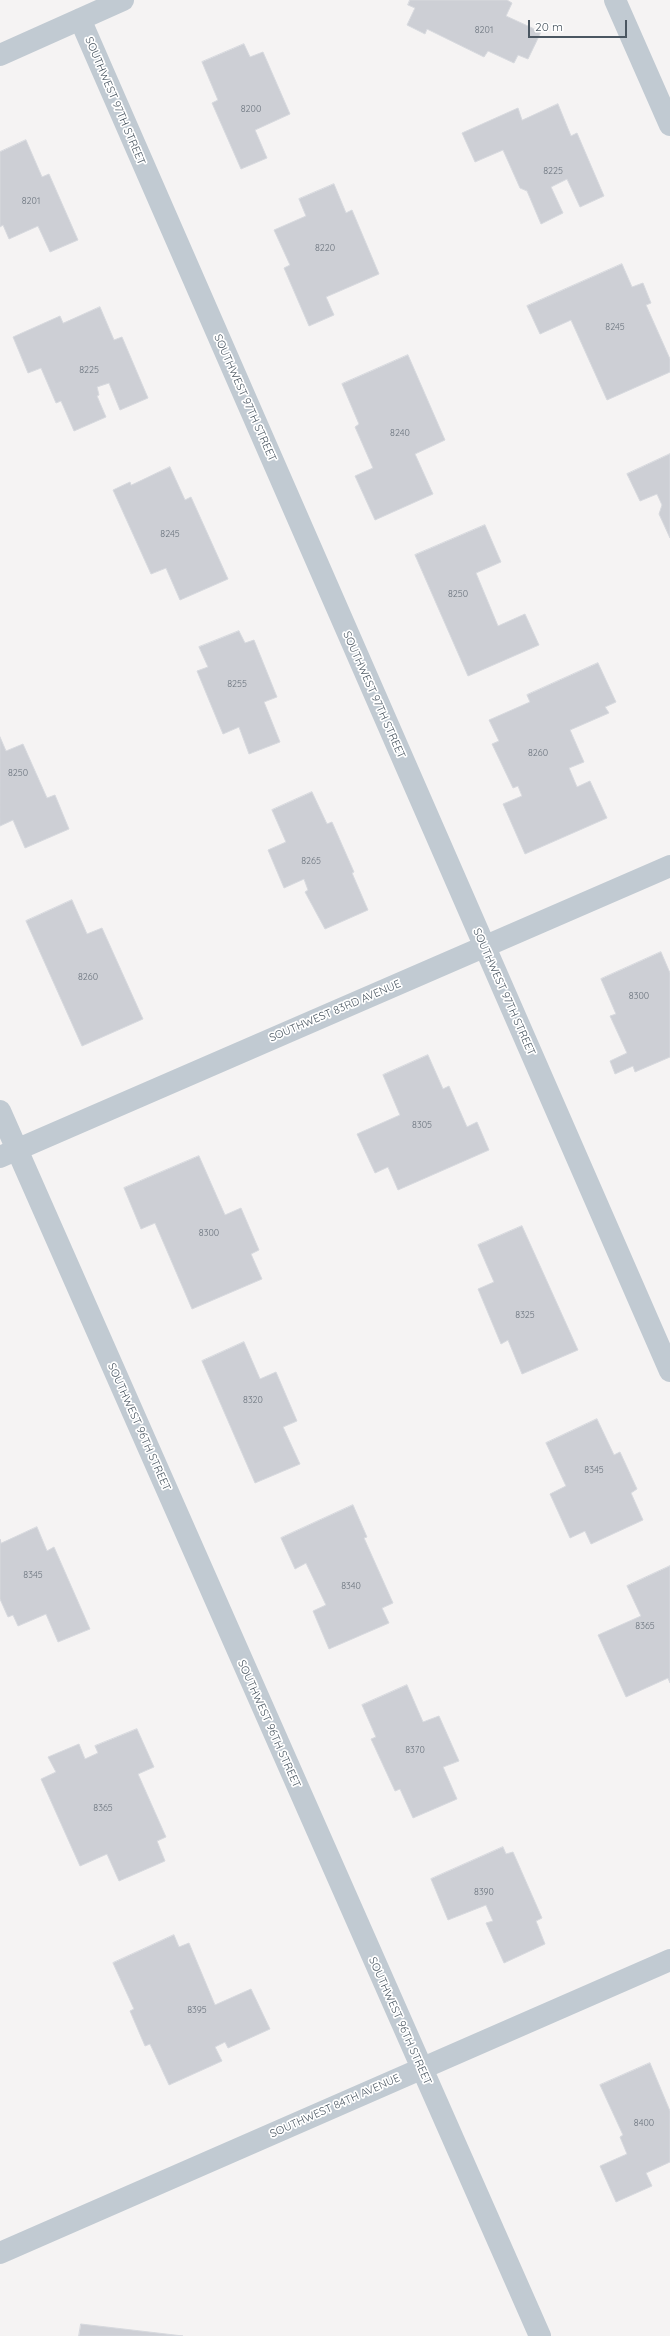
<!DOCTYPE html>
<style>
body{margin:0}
#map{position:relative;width:670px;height:2336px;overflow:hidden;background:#f5f3f3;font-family:Quicksand,sans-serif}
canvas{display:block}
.scale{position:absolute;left:528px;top:20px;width:99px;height:18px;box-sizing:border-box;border:2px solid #4a5661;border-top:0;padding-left:5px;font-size:12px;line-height:14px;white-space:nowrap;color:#4a5661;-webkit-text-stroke:3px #fff;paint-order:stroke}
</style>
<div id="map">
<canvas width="670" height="2336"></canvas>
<div class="scale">20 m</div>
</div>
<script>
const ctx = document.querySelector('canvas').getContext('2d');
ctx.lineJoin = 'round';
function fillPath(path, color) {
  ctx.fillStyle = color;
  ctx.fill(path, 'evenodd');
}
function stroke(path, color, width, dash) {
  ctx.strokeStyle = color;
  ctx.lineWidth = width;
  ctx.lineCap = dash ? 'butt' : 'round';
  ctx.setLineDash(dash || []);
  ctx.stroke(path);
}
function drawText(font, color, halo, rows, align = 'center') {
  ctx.font = font + ' Quicksand,sans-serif';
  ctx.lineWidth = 3.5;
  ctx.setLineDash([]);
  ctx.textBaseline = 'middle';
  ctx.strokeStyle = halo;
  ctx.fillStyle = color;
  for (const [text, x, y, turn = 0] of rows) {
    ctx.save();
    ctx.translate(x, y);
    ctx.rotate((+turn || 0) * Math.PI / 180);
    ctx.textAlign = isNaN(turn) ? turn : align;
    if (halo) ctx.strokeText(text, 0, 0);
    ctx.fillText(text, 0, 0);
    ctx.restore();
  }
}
const building = new Path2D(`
 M410,0H507L512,3L506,16L541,32L528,59L518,55L514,63L488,51L484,57L427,29L425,34L407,25L415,8L408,5Z
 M244,44L250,57L263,52L290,114L255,130L267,158L241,169L212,103L218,100L202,62Z
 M558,104L571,136L577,133L604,196L580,207L567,179L551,187L563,213L541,224L527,191L520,188L503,150L475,162L462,133L518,108L522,120Z
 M26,140L42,177L49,174L78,240L50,252L38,226L9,239L3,225L0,227V152Z
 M334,184L346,213L352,210L379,274L326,297L334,315L309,326L284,268L290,265L274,230L306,216L299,199Z
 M622,264L632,287L643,283L651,303L646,305L670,359V372L607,400L571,320L540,334L527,306Z
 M100,307L114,340L122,337L148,398L120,410L109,383L97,387L99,395L97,396L106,417L74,431L61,401L56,403L41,368L28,373L13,337L60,316L63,323Z
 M408,355L445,440L415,454L433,494L375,520L355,476L373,468L355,427L359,424L342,384Z
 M670,454V538L659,514L662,505L657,494L640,501L627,474Z
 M170,467L185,500L191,497L228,579L180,600L166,568L151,574L113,490L130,482L131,485Z
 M485,525L501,562L476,573L498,626L525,614L539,645L468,676L415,555Z
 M239,631L245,643L254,640L277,697L264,702L280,742L249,754L239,727L223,734L197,671L208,667L199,647Z
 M598,663L616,702L605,707L609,713L570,730L584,762L569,768L577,787L590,781L607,818L525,854L503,804L522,796L518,786L513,788L492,744L499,741L489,720L530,702L527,695Z
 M0,737L6,751L23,744L47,798L55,795L69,829L25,848L13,820L0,826Z
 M312,792L327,824L332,822L354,872L352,873L368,910L325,929L305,892L308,890L304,879L284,888L268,850L286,842L272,810Z
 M72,900L87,934L102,928L143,1019L82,1046L26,921Z
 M661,952L670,973V1057L635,1072L633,1066L615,1074L610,1061L627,1053L610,1016L616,1014L601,979Z
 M428,1055L443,1089L449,1086L467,1127L477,1122L489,1150L398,1190L388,1167L375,1173L357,1134L400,1115L383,1075Z
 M199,1156L225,1215L241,1208L259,1250L251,1254L262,1279L192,1309L155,1223L141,1229L124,1188Z
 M522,1226L578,1350L522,1374L508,1340L501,1344L478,1289L494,1282L478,1245Z
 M244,1342L260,1379L276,1372L297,1421L283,1427L300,1464L255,1483L202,1361Z
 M597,1419L614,1455L620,1452L637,1489L631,1493L643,1520L591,1544L585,1531L570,1538L550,1494L566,1486L546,1443Z
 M353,1505L367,1537L364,1538L393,1603L382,1608L389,1623L329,1649L313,1611L326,1605L306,1563L295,1569L281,1538Z
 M37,1527L47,1551L54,1547L90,1629L58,1642L46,1614L18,1626L13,1615L8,1617L0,1599V1539L1,1543Z
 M670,1566V1683L668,1678L626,1697L598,1635L641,1616L627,1586Z
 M407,1685L423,1722L439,1716L459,1761L443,1767L457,1799L413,1818L400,1789L395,1791L371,1739L376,1737L362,1705Z
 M137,1729L154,1767L138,1774L166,1837L157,1841L165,1861L119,1881L107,1854L80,1866L41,1779L56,1772L48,1757L79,1744L85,1759L98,1753L95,1746Z
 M503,1847L506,1854L513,1852L542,1918L536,1921L545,1944L504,1963L486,1923L493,1921L486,1905L448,1920L431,1879Z
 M174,1935L179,1947L189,1943L215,2005L251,1989L270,2029L228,2048L225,2042L215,2047L222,2061L169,2085L150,2044L145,2046L130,2011L134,2009L113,1963Z
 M650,2063L670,2111V2162L646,2173L652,2186L616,2202L600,2166L627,2154L620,2137L623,2135L600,2085Z
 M81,2324L183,2336H79Z`);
const minor = new Path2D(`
 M615,0L670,125
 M80,19L670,1371
 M0,55L123,0
 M0,1111L540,2336
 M0,1157L670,866
 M0,2253L670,1960`);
const numberNames = [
 ["8201",484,30],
 ["8200",251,109],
 ["8225",553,171],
 ["8201",31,201],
 ["8220",325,248],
 ["8245",615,327],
 ["8225",89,370],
 ["8240",400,433],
 ["8245",170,534],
 ["8250",458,594],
 ["8255",237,684],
 ["8260",538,753],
 ["8250",18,773],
 ["8265",311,861],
 ["8260",88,977],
 ["8300",639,996],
 ["8305",422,1125],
 ["8300",209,1233],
 ["8325",525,1315],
 ["8320",253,1400],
 ["8345",594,1470],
 ["8345",33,1575],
 ["8340",351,1586],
 ["8365",645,1626],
 ["8370",415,1750],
 ["8365",103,1808],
 ["8390",484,1892],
 ["8395",197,2010],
 ["8400",644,2123]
];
const streetNames = [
 ["SOUTHWEST 97TH STREET",115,101,67],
 ["SOUTHWEST 97TH STREET",245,398,66],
 ["SOUTHWEST 97TH STREET",374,695,66],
 ["SOUTHWEST 97TH STREET",504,992,66],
 ["SOUTHWEST 83RD AVENUE",335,1011,-23],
 ["SOUTHWEST 96TH STREET",139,1427,66],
 ["SOUTHWEST 96TH STREET",269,1724,66],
 ["SOUTHWEST 96TH STREET",400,2021,66],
 ["SOUTHWEST 84TH AVENUE",335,2106,-24]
];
fillPath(building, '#cdcfd5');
stroke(building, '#d7d9de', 1);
stroke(minor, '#c1cad2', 22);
drawText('9px', '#6b747e', null, numberNames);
drawText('11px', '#4a5661', '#fff', streetNames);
</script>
